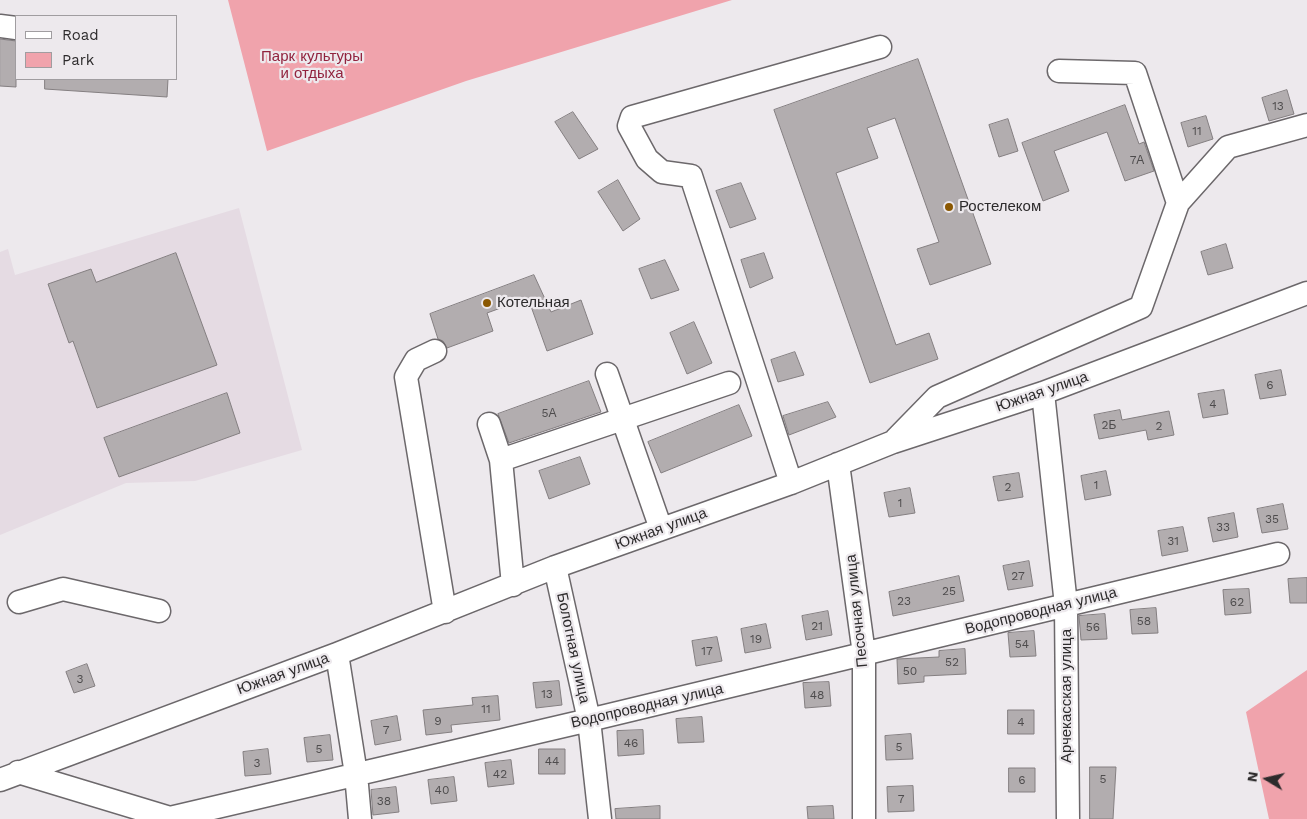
<!DOCTYPE html>
<meta charset="utf-8">
<style>
body{margin:0}
#map{position:relative;width:1307px;height:819px;overflow:hidden;background:#ede9ed;font-family:"Work Sans",sans-serif}
canvas{display:block}
.legend{position:absolute;left:15px;top:15px;width:162px;height:65px;box-sizing:border-box;background:#ede9ed;border:1px solid #a09da0;margin:0;padding:6px 9px;list-style:none;font-size:15px;color:#2d2b2c}
.legend li{display:flex;align-items:center;gap:10px;height:25px}
.legend b{width:25px;border:1px solid #a09da0}
.north{position:absolute;left:1242px;top:754px;width:50px;height:50px;-webkit-text-stroke:4px #ede9ed;paint-order:stroke;rotate:279deg;font-size:14px;font-weight:700;line-height:20px;text-align:center;color:#2d2b2c}
.north::after{content:'';display:block;margin:auto;width:18px;height:22px;background:#2d2b2c;clip-path:polygon(50% 0,100% 100%,50% 72%,0 100%)}
</style>
<div id="map">
<canvas width="1307" height="819"></canvas>
<ul class="legend">
<li><b style="height:6px;background:#fff"></b>Road</li>
<li><b style="height:14px;background:#f0a3ac"></b>Park</li>
</ul>
<div class="north">N</div>
</div>
<script>
const ctx = document.querySelector('canvas').getContext('2d');
ctx.lineJoin = 'round';
function fillPath(path, color) {
  ctx.fillStyle = color;
  ctx.fill(path, 'evenodd');
}
function stroke(path, color, width, dash) {
  ctx.strokeStyle = color;
  ctx.lineWidth = width;
  ctx.lineCap = dash ? 'butt' : 'round';
  ctx.setLineDash(dash || []);
  ctx.stroke(path);
}
function drawText(font, color, halo, rows, align = 'center') {
  ctx.font = font + ' "Work Sans",sans-serif';
  ctx.lineWidth = 4.5;
  ctx.setLineDash([]);
  ctx.textBaseline = 'middle';
  ctx.strokeStyle = halo;
  ctx.fillStyle = color;
  for (const [text, x, y, turn = 0] of rows) {
    ctx.save();
    ctx.translate(x, y);
    ctx.rotate((+turn || 0) * Math.PI / 180);
    ctx.textAlign = isNaN(turn) ? turn : align;
    if (halo) ctx.strokeText(text, 0, 0);
    ctx.fillText(text, 0, 0);
    ctx.restore();
  }
}
const built = new Path2D(`
 M239,208L302,450L195,481L126,483L0,535V252L8,249L15,275Z`);
const green = new Path2D(`
 M228,0H732L466,81L267,151Z
 M1307,670V819H1269L1246,712Z`);
const building = new Path2D(`
 M0,39L16,41V87L0,86Z
 M918,59L991,264L930,285L917,249L939,242L895,118L867,128L878,158L836,173L896,345L929,333L938,359L870,383L774,110Z
 M45,79H168L167,97L45,89Z
 M1287,90L1294,114L1269,121L1262,98Z
 M1125,105L1139,144L1144,142L1154,171L1125,181L1107,132L1054,151L1069,191L1043,201L1022,143Z
 M573,112L598,149L579,159L555,122Z
 M1206,116L1213,139L1188,147L1181,123Z
 M1008,119L1018,151L999,157L989,125Z
 M618,180L640,219L623,231L598,192Z
 M741,183L756,219L730,228L716,191Z
 M1226,244L1233,268L1208,275L1201,252Z
 M176,253L217,365L97,408L73,341L69,343L48,284L91,269L96,282Z
 M764,253L773,278L750,288L741,260Z
 M665,260L679,290L651,299L639,269Z
 M534,275L551,312L581,300L593,334L547,351L528,298L487,313L493,331L447,348L443,341L438,339L430,314Z
 M694,322L712,363L687,374L670,333Z
 M795,352L804,375L778,382L771,360Z
 M1281,370L1286,395L1260,399L1255,375Z
 M589,381L601,412L509,443L498,414Z
 M1224,390L1228,414L1203,418L1198,394Z
 M227,393L240,433L119,477L104,438Z
 M828,402L836,417L789,435L783,416Z
 M739,405L752,436L661,473L648,442Z
 M1120,410L1122,420L1169,411L1174,435L1148,440L1146,430L1099,439L1094,415Z
 M580,457L590,484L549,499L539,471Z
 M1106,471L1111,495L1085,500L1081,476Z
 M1019,473L1023,497L998,501L993,477Z
 M910,488L915,513L889,517L884,493Z
 M1283,504L1288,529L1262,533L1257,509Z
 M1234,513L1238,537L1213,542L1208,518Z
 M1183,527L1188,551L1162,556L1158,531Z
 M1029,561L1033,586L1008,590L1003,566Z
 M959,576L964,601L893,616L889,592Z
 M1307,578V603H1290L1288,579Z
 M1249,589L1251,613L1225,615L1223,590Z
 M1156,608L1158,633L1132,634L1130,610Z
 M828,611L832,635L806,640L802,616Z
 M1105,614L1107,639L1081,640L1079,616Z
 M766,624L771,648L745,653L741,629Z
 M1034,631L1036,656L1010,657L1008,633Z
 M717,637L722,661L696,666L692,641Z
 M965,649L966,674L924,676V682L898,684L897,659L939,657V651Z
 M87,664L95,686L74,693L66,672Z
 M559,681L562,705L536,708L533,683Z
 M829,682L831,706L805,708L803,683Z
 M498,696L500,720L451,725L452,732L426,735L423,710L473,705L472,698Z
 M1008,710H1034V734H1008Z
 M397,716L401,740L375,745L371,721Z
 M702,717L704,742L678,743L676,719Z
 M643,730L644,754L618,756L617,731Z
 M911,734L913,759L886,760L885,736Z
 M330,735L333,760L307,762L304,738Z
 M268,749L271,774L245,776L243,752Z
 M539,749H565V774H539Z
 M511,760L514,784L488,787L485,763Z
 M1090,767H1116L1113,819H1090Z
 M1009,768H1035V792H1009Z
 M454,777L457,801L431,804L428,780Z
 M913,786L914,811L888,812L887,787Z
 M396,787L399,812L373,815L371,790Z
 M660,806V819H616L615,809Z
 M833,806L834,819H808L807,807Z`);
const minor = new Path2D(`
 M0,26L16,28
 M1059,71L1135,73L1178,203
 M435,351L416,360L406,377L445,612
 M607,374L661,529
 M1043,393L1066,605L1068,819
 M489,424L501,460L513,585
 M896,439L937,397L1141,307L1178,203L1228,147L1307,125
 M501,460L729,383
 M838,464L864,654V819
 M791,483L691,176L662,172L647,159L629,126L632,117L880,47
 M555,567L589,720L600,819
 M19,602L63,589L159,611
 M337,654L356,774L360,819
 M18,772L170,818L589,720L1278,554
 M0,780L337,654L555,567L791,483L893,442L1043,393L1307,293`);
const markers = [
 [949,207,5,"#8b5802"],
 [487,303,5,"#8b5802"]
];
const numberNames = [
 ["13",1278,106],
 ["11",1197,131],
 ["7А",1137,160],
 ["6",1270,385],
 ["4",1213,404],
 ["5А",549,413],
 ["2Б",1109,425],
 ["2",1159,426],
 ["1",1096,485],
 ["2",1008,487],
 ["1",900,503],
 ["35",1272,519],
 ["33",1223,527],
 ["31",1173,541],
 ["27",1018,576],
 ["25",949,591],
 ["23",904,601],
 ["62",1237,602],
 ["58",1144,621],
 ["21",817,626],
 ["56",1093,627],
 ["19",756,639],
 ["54",1022,644],
 ["17",707,651],
 ["52",952,662],
 ["50",910,671],
 ["3",80,679],
 ["13",547,694],
 ["48",817,695],
 ["11",486,709],
 ["9",438,721],
 ["4",1021,722],
 ["7",386,730],
 ["46",631,743],
 ["5",899,747],
 ["5",319,749],
 ["44",552,761],
 ["3",257,763],
 ["42",500,774],
 ["5",1103,779],
 ["6",1022,780],
 ["40",442,790],
 ["7",901,799],
 ["38",384,801]
];
const parkNames = [
 ["Парк культуры",312,57],
 ["и отдыха",312,74]
];
const poiNames = [
 ["Ростелеком",959,207],
 ["Котельная",497,303]
];
const streetNames = [
 ["Южная улица",1042,392,-19],
 ["Южная улица",661,529,-20],
 ["Песочная улица",857,611,-96],
 ["Водопроводная улица",1041,611,-14],
 ["Болотная улица",573,648,78],
 ["Южная улица",283,674,-20],
 ["Арчекасская улица",1067,696,-90],
 ["Водопроводная улица",647,706,-13]
];
fillPath(built, '#e5dbe3');
fillPath(green, '#f0a3ac');
fillPath(building, '#b2adaf');
stroke(building, '#847f81', 1);
stroke(minor, '#6c686b', 25);
stroke(minor, '#fff', 22);
for (const [x, y, r, color] of markers) {
  const dot = new Path2D();
  dot.arc(x, y, r, 0, 2 * Math.PI);
  ctx.fillStyle = color;
  ctx.fill(dot);
  stroke(dot, '#ede9ed', 2);
}
drawText('12px', '#4e4c4d', null, numberNames);
drawText('15px', '#91233e', '#ede9ed', parkNames);
drawText('15px', '#2d2b2c', '#ede9ed', poiNames, 'left');
drawText('15px', '#2d2b2c', '#ede9ed', streetNames);
</script>
